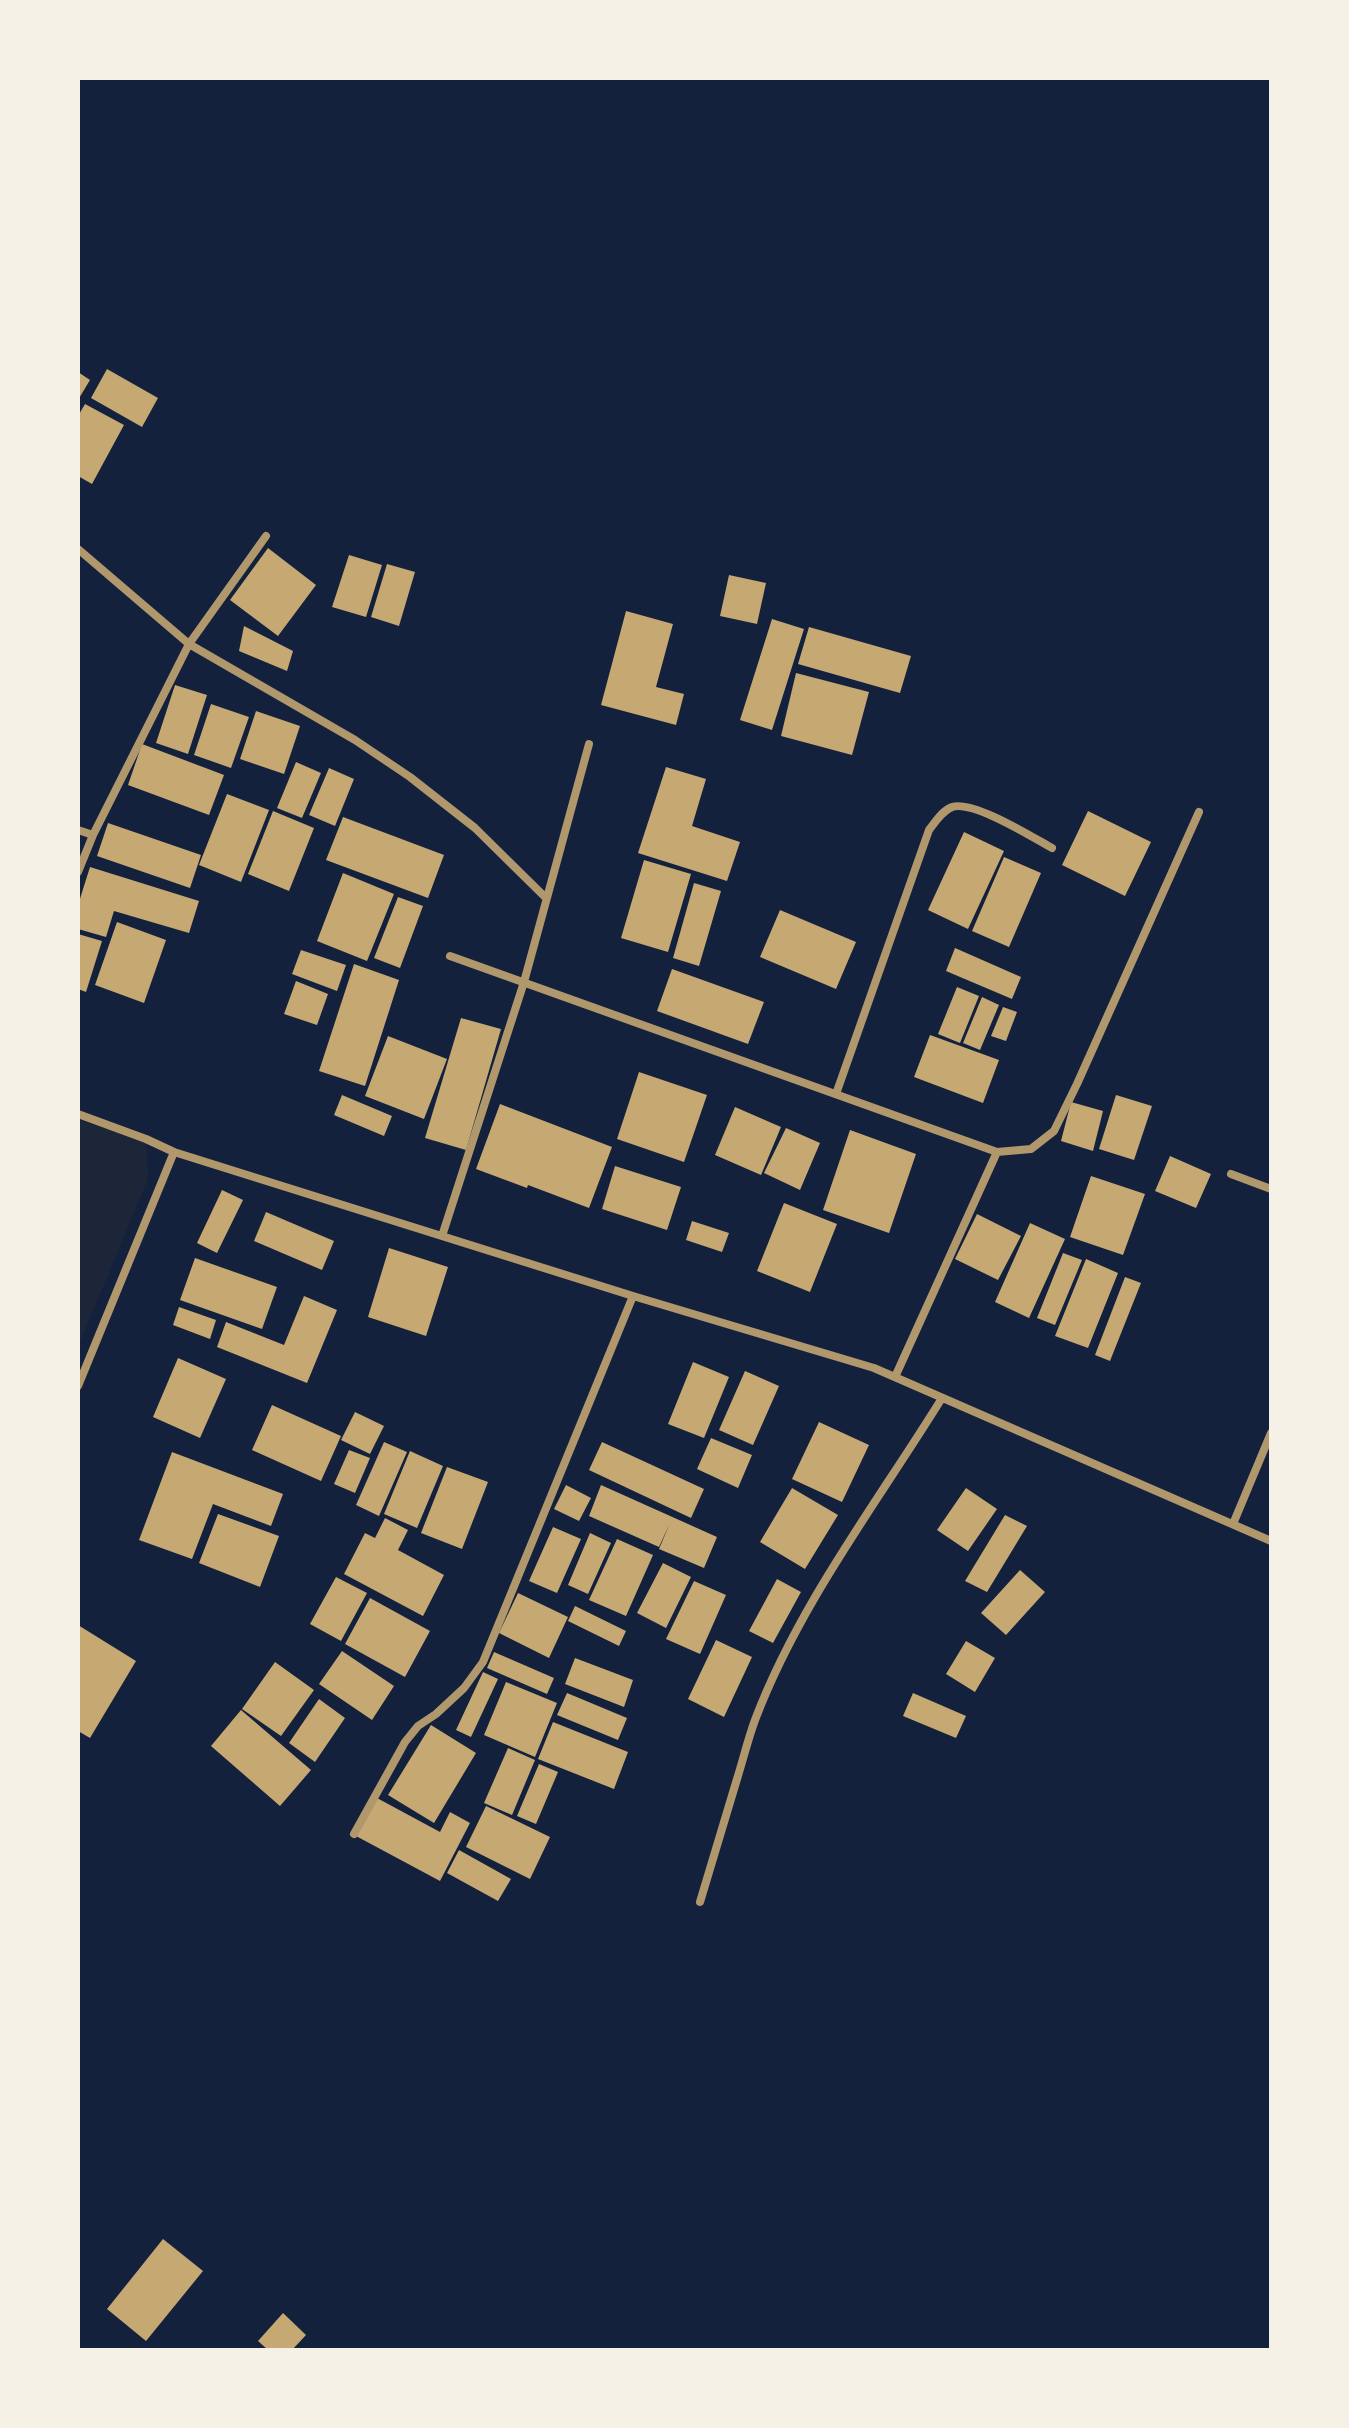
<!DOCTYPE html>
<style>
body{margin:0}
#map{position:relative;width:1349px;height:2428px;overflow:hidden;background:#14213d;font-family:"Varela Round",sans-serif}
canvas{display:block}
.frame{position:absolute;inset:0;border:80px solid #f6f1e7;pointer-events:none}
</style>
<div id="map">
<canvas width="1349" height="2428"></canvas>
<div class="frame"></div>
</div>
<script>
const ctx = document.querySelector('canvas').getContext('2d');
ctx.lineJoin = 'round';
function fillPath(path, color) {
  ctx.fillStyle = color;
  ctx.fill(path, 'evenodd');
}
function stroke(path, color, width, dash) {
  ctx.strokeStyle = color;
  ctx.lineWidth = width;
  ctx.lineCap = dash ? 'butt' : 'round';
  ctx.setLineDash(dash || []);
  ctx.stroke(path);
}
const green = new Path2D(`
 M78,1120L146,1139L148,1179L78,1347Z`);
const building = new Path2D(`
 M107,369L158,398L142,427L91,398Z
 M78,372L90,380L78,400Z
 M85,404L124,425L92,484L78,476V416Z
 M268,548L316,585L278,636L230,600Z
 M349,555L382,565L366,617L332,607Z
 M387,564L415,572L399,626L371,617Z
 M729,575L766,583L757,624L720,616Z
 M626,611L673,624L656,687L684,694L676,725L601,705Z
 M772,619L804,629L772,730L740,720Z
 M244,626L293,651L287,671L239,651Z
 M809,627L911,656L900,693L798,664Z
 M796,673L869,692L852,755L781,736Z
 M175,685L207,695L188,754L156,743Z
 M211,704L249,717L231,768L194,755Z
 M256,711L300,726L284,774L240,759Z
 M142,744L224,775L209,815L128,785Z
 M296,762L321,773L302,818L277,808Z
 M666,767L706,779L692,826L740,842L727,881L638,853Z
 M329,768L354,779L335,826L309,815Z
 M227,794L269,810L241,882L199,865Z
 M273,811L314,828L289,891L248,874Z
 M1088,811L1151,842L1125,896L1062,865Z
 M343,817L444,855L428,898L326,860Z
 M108,823L201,855L190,888L97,856Z
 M964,832L1004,851L968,929L928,910Z
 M1004,857L1041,873L1009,947L972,931Z
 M644,860L691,874L668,952L621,938Z
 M90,867L199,901L189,933L114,911L106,937L78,929V905Z
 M343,873L394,894L367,961L317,941Z
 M694,883L721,891L699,966L673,958Z
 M398,897L423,906L400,968L374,958Z
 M780,910L856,942L836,989L760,957Z
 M117,922L166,940L144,1003L95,985Z
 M78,934L102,941L86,992L78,989Z
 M955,948L1021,977L1012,999L946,971Z
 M301,950L346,965L337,991L292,974Z
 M354,964L399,980L365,1086L319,1071Z
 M672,969L764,1002L748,1044L657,1011Z
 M296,981L328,994L317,1025L284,1014Z
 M957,987L979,996L960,1043L938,1034Z
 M982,997L999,1005L980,1050L963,1043Z
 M1003,1007L1017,1012L1006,1041L991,1036Z
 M461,1018L501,1029L466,1150L425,1138Z
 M930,1035L999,1060L983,1103L914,1077Z
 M388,1036L447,1059L424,1119L365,1096Z
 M639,1072L707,1095L684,1162L617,1139Z
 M342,1095L392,1116L384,1136L334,1115Z
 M1116,1095L1152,1106L1134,1160L1099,1149Z
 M1071,1102L1103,1111L1093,1151L1061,1141Z
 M500,1104L612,1147L589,1208L528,1185L527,1188L476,1169Z
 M735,1107L781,1127L761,1175L715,1155Z
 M786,1128L820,1143L800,1190L764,1173Z
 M850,1130L916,1154L889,1233L823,1210Z
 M1170,1156L1211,1174L1196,1208L1155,1191Z
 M615,1166L681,1187L667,1230L602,1209Z
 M1091,1176L1145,1194L1123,1255L1070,1237Z
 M222,1190L243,1200L217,1253L197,1243Z
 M784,1203L837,1224L810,1292L757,1271Z
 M266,1212L334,1241L322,1270L254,1241Z
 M977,1214L1021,1236L998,1280L955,1259Z
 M692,1221L729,1233L722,1252L686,1240Z
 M1030,1223L1065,1239L1029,1318L995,1302Z
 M389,1248L448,1267L426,1336L368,1317Z
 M1063,1253L1082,1260L1055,1325L1037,1318Z
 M195,1258L277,1287L262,1329L180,1300Z
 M1086,1259L1118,1273L1088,1348L1055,1336Z
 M1125,1277L1141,1283L1110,1361L1095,1355Z
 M304,1296L337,1310L307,1383L217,1347L226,1322L284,1345Z
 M179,1307L216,1320L210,1339L173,1325Z
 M178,1358L226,1379L200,1438L153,1417Z
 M693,1362L729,1377L704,1438L668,1424Z
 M745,1371L779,1386L753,1445L719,1430Z
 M272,1405L341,1436L321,1481L252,1450Z
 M355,1412L384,1426L370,1454L341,1440Z
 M819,1422L869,1445L842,1502L792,1479Z
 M711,1438L752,1455L738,1488L697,1469Z
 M384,1442L407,1452L379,1516L356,1505Z
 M602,1442L704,1489L691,1518L589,1470Z
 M349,1450L370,1458L355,1493L334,1484Z
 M410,1451L443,1466L417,1528L384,1514Z
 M172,1452L283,1494L271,1526L213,1504L192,1559L139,1540Z
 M447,1467L488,1482L462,1549L421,1533Z
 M566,1485L591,1498L579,1521L554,1509Z
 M601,1485L717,1537L704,1568L659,1549L670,1523L659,1547L589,1516Z
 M792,1488L838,1515L805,1569L760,1542Z
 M966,1488L997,1509L968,1551L937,1530Z
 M218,1514L279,1536L260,1587L199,1563Z
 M1005,1515L1027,1526L987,1592L965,1581Z
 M385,1518L408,1530L398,1550L444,1575L423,1616L344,1574L365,1533L375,1538Z
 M553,1527L581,1539L557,1593L529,1581Z
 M590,1533L611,1543L588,1594L568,1585Z
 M617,1539L653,1555L626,1616L589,1600Z
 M663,1563L691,1577L666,1628L637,1613Z
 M1020,1570L1045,1592L1006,1635L981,1613Z
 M336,1577L367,1593L341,1641L310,1624Z
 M777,1579L801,1592L773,1643L749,1631Z
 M694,1581L726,1595L700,1654L666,1639Z
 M518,1593L568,1617L549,1658L499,1633Z
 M370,1598L430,1631L405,1677L345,1644Z
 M575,1606L626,1631L619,1646L568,1621Z
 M78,1625L136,1661L90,1738L78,1731Z
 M716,1640L752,1657L724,1717L688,1699Z
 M966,1641L995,1658L975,1692L946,1674Z
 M342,1651L394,1686L372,1720L319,1684Z
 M494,1652L554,1678L547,1694L487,1668Z
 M575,1658L633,1680L624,1707L565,1684Z
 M275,1662L314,1690L281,1736L242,1709Z
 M483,1672L498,1679L471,1737L456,1730Z
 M506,1682L557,1703L535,1757L484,1735Z
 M567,1693L627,1718L618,1740L557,1715Z
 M913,1693L966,1716L956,1738L903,1716Z
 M319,1699L345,1718L315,1762L289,1743Z
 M241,1710L311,1770L280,1806L211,1746Z
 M553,1722L628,1752L614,1789L538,1759Z
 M431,1725L476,1753L434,1823L388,1795Z
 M508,1748L535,1760L512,1815L484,1803Z
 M539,1764L558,1772L536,1824L517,1816Z
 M377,1798L440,1832L450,1812L470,1823L440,1881L356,1836Z
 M486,1806L550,1837L530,1879L466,1847Z
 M459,1850L511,1879L498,1901L447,1873Z
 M163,2239L203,2271L146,2341L107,2309Z
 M283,2313L306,2335L292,2350H268L258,2341Z`);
const minor = new Path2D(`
 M78,549L189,644L355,740L410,777L475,828L546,898
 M78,830L93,835
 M78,872L93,835L189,644L266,536
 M450,956L997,1152
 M836,1094L929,830C935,822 942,811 952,807C973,800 1032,837 1052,848
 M78,1114L146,1139L174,1152L78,1386
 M174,1152L633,1296L874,1368L1271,1541
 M1231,1174L1271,1189
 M442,1236L524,982L589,744
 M895,1377L997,1152L1031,1149L1054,1131L1077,1084L1199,812
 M1233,1524L1271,1433
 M354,1834L405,1742L418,1726L436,1714L464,1688L483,1662L633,1296
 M700,1902C712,1861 725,1820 737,1779C743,1760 748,1739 755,1720C799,1604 877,1503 942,1398`);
fillPath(green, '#1d2539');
fillPath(building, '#c6a872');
stroke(minor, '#b1986c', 8);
</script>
